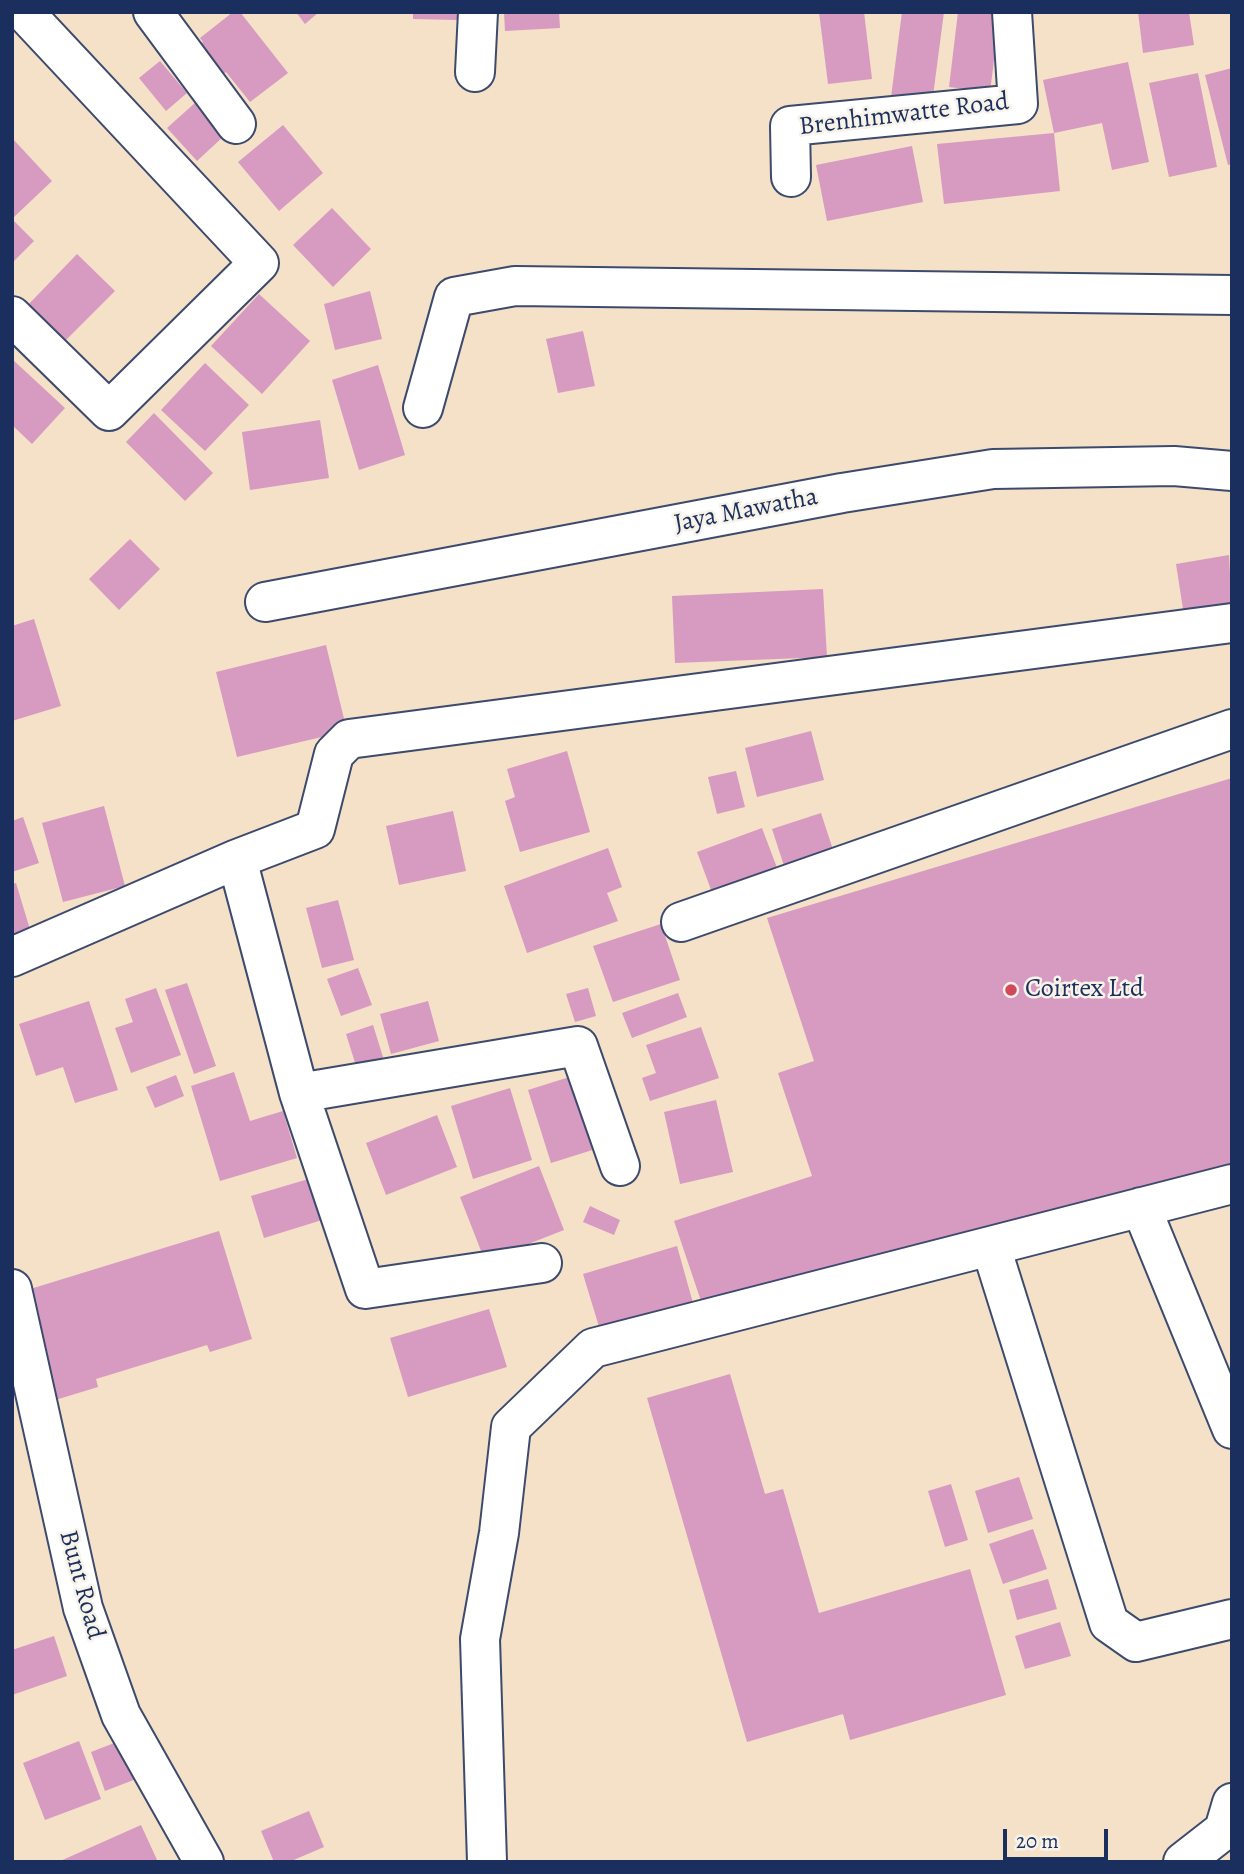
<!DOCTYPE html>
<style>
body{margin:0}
#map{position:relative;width:1244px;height:1874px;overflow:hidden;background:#f4e1c7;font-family:Alegreya,serif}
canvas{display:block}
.frame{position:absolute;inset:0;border:14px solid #1b2f5e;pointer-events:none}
.scale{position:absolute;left:1003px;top:1829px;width:105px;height:32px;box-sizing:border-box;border:4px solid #1b2f5e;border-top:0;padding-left:9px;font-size:21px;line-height:24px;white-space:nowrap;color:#1b2f5e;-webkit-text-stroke:5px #f7f3e8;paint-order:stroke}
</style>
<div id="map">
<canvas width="1244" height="1874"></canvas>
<div class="frame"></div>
<div class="scale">20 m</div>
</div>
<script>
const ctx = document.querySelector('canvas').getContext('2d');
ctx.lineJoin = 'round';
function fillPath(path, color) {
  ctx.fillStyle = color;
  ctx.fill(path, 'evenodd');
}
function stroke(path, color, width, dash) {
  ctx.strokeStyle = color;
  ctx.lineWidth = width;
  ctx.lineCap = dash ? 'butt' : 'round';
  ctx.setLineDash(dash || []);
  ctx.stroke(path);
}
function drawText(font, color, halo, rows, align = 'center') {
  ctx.font = font + ' Alegreya,serif';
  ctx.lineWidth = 5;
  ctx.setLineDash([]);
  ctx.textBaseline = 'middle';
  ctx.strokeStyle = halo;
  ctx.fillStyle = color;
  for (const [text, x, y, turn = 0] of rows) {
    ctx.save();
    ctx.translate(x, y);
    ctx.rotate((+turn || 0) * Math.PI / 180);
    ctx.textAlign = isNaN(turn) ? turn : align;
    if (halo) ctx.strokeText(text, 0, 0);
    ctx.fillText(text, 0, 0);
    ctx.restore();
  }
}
const building = new Path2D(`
 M233,12H240L288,73L250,102L226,72L210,84L188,54L203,42L200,38Z
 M296,12H319L305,24Z
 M413,12H457V20L413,19Z
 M504,12H559L560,28L505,31Z
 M819,12H864L872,79L828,84Z
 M902,12H944L931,111L890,105Z
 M958,12H1000L990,92L949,87Z
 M1138,12H1189L1194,45L1143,53Z
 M160,61L187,93L166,111L139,78Z
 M1128,62L1149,162L1112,170L1102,123L1054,133L1043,80Z
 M1232,68V164L1228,165L1205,75Z
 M1198,73L1217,167L1169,177L1149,83Z
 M196,102L225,135L197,161L167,128Z
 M283,125L323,173L279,211L238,162Z
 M1054,133L1060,191L944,204L937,144Z
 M12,138L52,181L14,217L12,215Z
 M912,146L923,202L827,221L816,165Z
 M332,208L371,249L333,287L293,245Z
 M12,219L34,241L12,263Z
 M77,254L115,291L64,342L27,306Z
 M370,291L382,339L335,350L324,304Z
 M259,294L310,341L262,394L211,346Z
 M583,331L595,386L558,393L546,339Z
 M12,359L65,408L32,444L12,425Z
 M205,363L249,405L205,451L161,410Z
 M378,365L405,455L359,470L332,380Z
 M154,413L213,473L185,501L126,442Z
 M320,420L329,478L250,490L242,432Z
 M130,539L160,569L119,610L89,579Z
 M1229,555L1232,614L1185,622L1176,564Z
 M823,589L827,657L675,663L672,596Z
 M34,619L61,706L12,721V626Z
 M326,645L347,731L237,757L216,672Z
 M811,731L824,780L757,797L745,748Z
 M567,751L590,832L520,852L505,801L515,797L507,769Z
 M736,771L745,807L717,814L708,777Z
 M1232,778V1165L702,1304L674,1221L812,1176L778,1073L814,1061L767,918Z
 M104,806L125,886L63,902L42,823Z
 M453,811L466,871L399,885L386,826Z
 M821,813L837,862L788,878L772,829Z
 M23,817L39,863L12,872V821Z
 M762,828L782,881L717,906L697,852Z
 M608,848L622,887L607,893L618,921L527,953L504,886Z
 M16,883L35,946L12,953V884Z
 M338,900L354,960L322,968L306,908Z
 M661,924L680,980L613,1002L593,946Z
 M358,968L372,1005L341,1016L327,979Z
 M187,983L216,1066L194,1074L165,990Z
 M156,988L181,1055L131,1073L115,1028L133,1022L125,999Z
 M588,988L596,1016L575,1022L566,994Z
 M678,993L687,1017L632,1038L622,1013Z
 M89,1001L118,1090L75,1103L63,1067L36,1076L19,1024Z
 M428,1001L439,1041L391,1054L380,1014Z
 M373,1025L384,1060L357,1069L346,1034Z
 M701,1027L719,1078L650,1101L642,1078L656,1073L646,1045Z
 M234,1072L250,1121L283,1111L297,1158L220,1181L191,1086Z
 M579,1074L602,1147L551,1163L528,1090Z
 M176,1075L184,1096L155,1108L146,1087Z
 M510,1088L532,1160L473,1179L451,1106Z
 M716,1100L733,1172L680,1184L664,1112Z
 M437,1115L457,1167L386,1195L366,1143Z
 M539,1166L564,1230L485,1261L460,1197Z
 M322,1175L335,1216L264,1238L251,1196Z
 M590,1206L620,1220L614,1235L583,1222Z
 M219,1231L252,1339L210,1352L207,1345L96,1379L98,1387L52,1401L38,1354L46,1352L27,1290Z
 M677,1246L693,1303L600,1330L583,1274Z
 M489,1309L507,1367L408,1397L390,1338Z
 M730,1374L765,1494L783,1489L819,1613L970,1569L1006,1695L850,1740L843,1714L747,1742L647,1398Z
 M1019,1477L1033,1519L988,1533L975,1491Z
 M951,1484L968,1540L945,1547L928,1491Z
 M1033,1529L1047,1569L1003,1584L989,1544Z
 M1048,1579L1057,1609L1017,1620L1009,1590Z
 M1060,1622L1071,1656L1025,1669L1015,1636Z
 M54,1636L67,1676L12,1695V1650Z
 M122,1740L136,1779L105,1791L91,1752Z
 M79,1741L101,1799L45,1820L23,1763Z
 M309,1811L324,1847L289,1862H274L261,1831Z
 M141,1825L158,1862H58Z`);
const minor = new Path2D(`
 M153,12L236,124
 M475,72L478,12
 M791,177L790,126L1018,104L1012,12
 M12,316L109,411L259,263L24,12
 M423,408L454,297L515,286L1232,295
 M265,602L842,493L993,469L1174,466L1232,471
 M237,859L299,1093L365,1289L542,1263
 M681,922L1232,729
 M12,957L237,859L315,829L334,754L349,739L1232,623
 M299,1093L578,1046L620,1166
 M1141,1207L1232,1429
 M991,1247L1109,1623L1136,1642L1232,1619
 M12,1289L83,1608L121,1715L204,1862
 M487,1862L480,1639L499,1533L511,1427L593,1348L1232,1184
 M1183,1862L1224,1830L1232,1803`);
const markers = [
 [1011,990,7,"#d1495b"]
];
const streetNames = [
 ["Brenhimwatte Road",904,115,-7],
 ["Jaya Mawatha",746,511,-11],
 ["Bunt Road",81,1585,75]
];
const poiNames = [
 ["Coirtex Ltd",1025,990]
];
fillPath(building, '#d79ac1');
stroke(minor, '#3c4a6e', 42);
stroke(minor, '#fff', 38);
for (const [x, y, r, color] of markers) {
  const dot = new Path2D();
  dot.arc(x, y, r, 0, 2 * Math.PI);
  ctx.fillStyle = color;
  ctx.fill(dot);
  stroke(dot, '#f7f3e8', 2.5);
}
drawText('26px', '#1b2f5e', '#f7f3e8', streetNames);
drawText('26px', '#1b2f5e', '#f7f3e8', poiNames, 'left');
</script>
